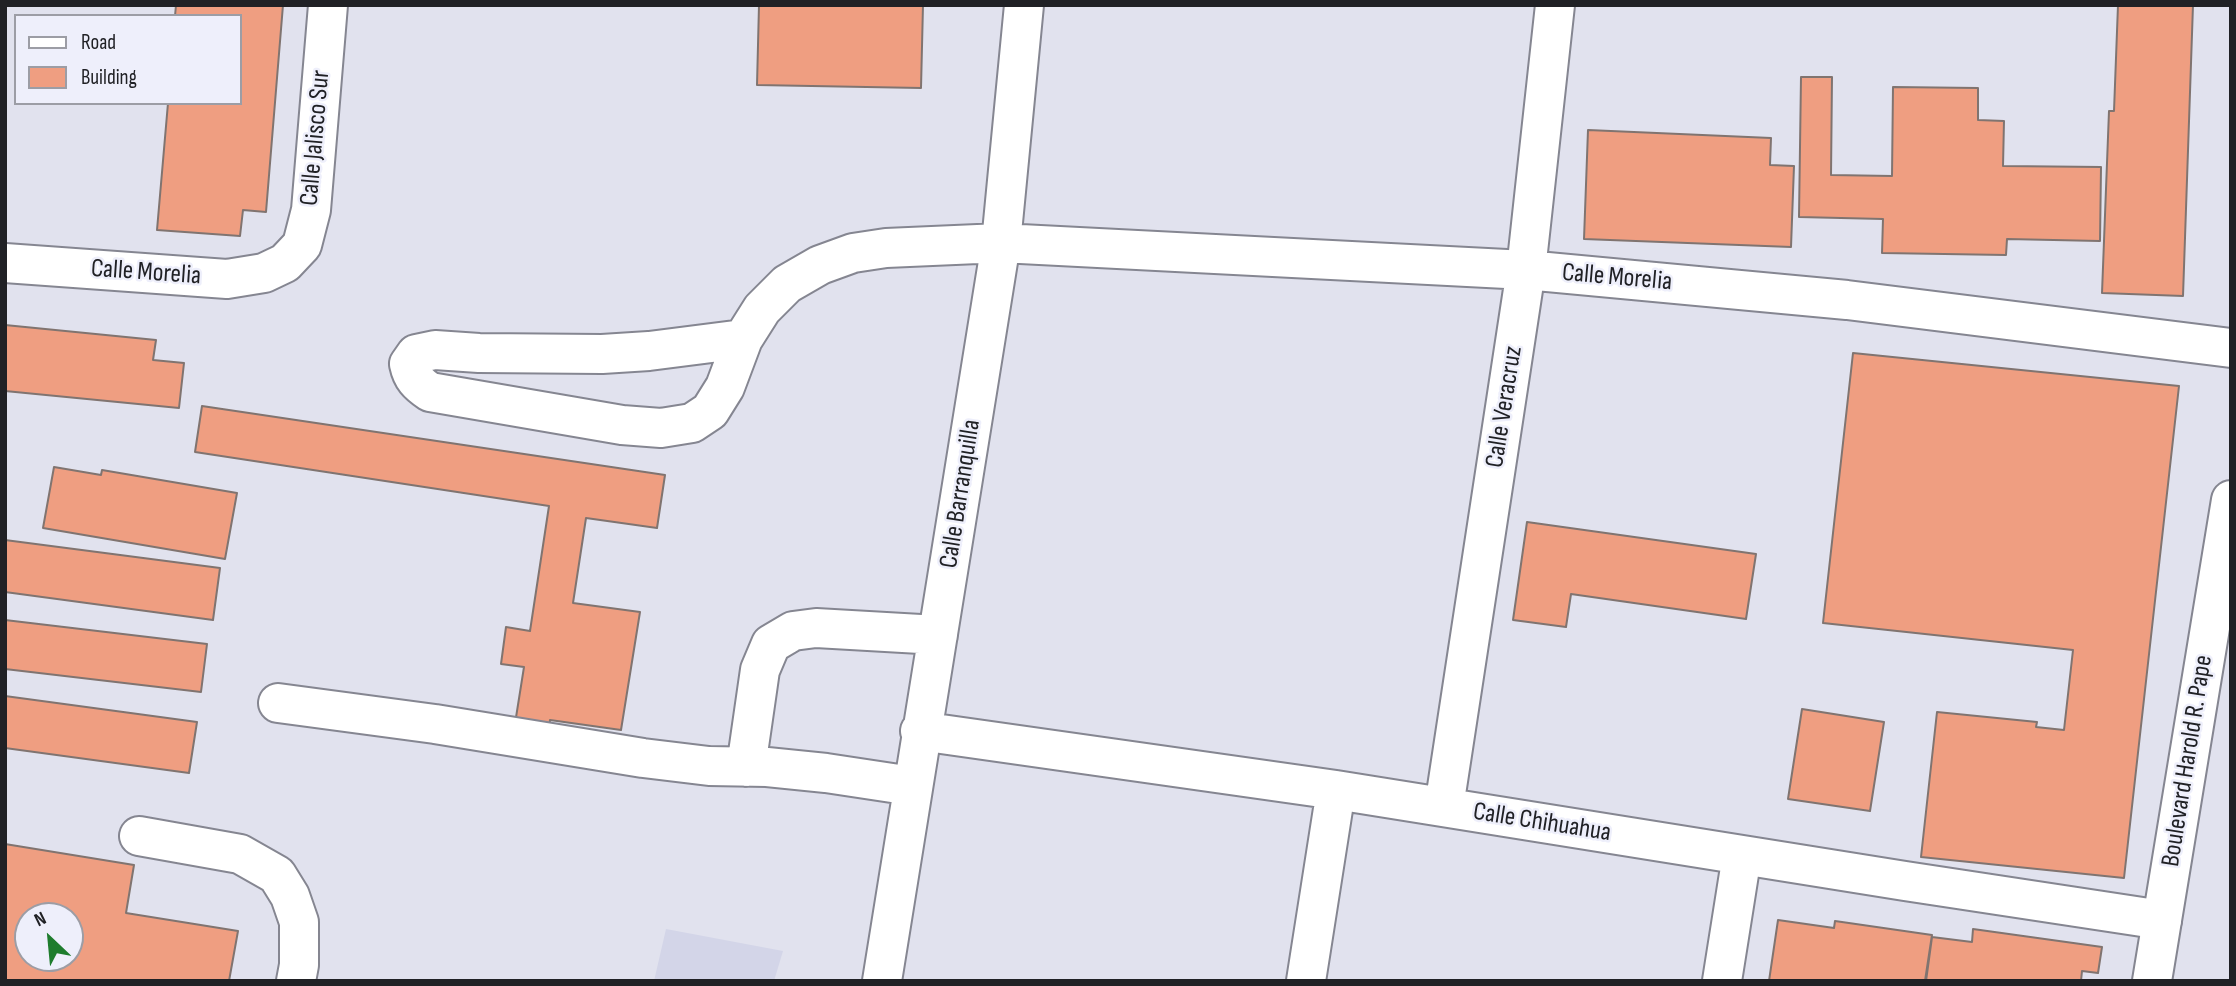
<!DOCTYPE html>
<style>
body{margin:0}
#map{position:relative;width:2236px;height:986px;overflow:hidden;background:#e1e2ee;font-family:"Sofia Sans Condensed",sans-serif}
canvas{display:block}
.frame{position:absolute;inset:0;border:7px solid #202125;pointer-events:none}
.legend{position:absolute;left:14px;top:14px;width:228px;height:91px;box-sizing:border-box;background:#eeeffb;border:2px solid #9c9da5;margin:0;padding:9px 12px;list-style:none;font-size:21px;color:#202125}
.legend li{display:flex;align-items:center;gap:14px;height:35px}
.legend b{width:35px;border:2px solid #9c9da5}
.north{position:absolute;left:14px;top:902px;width:70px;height:70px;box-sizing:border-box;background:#eeeffb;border:2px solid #9c9da5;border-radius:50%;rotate:334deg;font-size:19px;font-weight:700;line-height:28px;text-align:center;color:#202125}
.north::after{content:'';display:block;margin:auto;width:24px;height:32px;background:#1e7c2d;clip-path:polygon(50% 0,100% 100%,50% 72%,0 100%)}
</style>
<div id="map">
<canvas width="2236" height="986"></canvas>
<div class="frame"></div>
<ul class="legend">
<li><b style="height:9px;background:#fff"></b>Road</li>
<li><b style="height:19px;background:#ef9e81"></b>Building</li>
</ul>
<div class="north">N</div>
</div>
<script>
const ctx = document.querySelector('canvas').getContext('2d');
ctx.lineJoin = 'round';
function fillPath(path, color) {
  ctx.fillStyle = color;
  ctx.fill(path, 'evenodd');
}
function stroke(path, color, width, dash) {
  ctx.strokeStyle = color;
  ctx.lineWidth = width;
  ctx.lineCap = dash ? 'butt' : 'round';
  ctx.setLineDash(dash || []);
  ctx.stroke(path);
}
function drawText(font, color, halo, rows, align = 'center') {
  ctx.font = font + ' "Sofia Sans Condensed",sans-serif';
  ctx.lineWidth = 5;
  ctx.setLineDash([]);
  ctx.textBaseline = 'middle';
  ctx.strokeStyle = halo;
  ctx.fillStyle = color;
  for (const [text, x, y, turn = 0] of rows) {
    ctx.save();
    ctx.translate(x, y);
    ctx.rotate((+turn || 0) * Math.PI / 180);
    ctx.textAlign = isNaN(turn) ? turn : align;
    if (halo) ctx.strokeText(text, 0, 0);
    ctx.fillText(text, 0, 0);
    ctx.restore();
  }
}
const built = new Path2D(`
 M666,929L783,951L774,981H654Z`);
const building = new Path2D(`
 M176,5H283L266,212L243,210L240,236L157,230L168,103H240V16H175Z
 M759,5H923L921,88L757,85Z
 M2118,5H2193L2183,296L2102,293L2109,111H2114Z
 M1801,77H1832L1831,175L1892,176L1893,87L1978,88V120L2004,121L2003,166L2101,167L2100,241L2007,239L2006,255L1882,253L1883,219L1799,217Z
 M1588,130L1771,138L1770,165L1794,166L1791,247L1584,239Z
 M5,325L156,340L153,360L184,363L179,408L5,391Z
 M1853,353L2179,386L2124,878L1921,857L1937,712L2037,722L2036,727L2064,730L2073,650L1823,623Z
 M202,406L665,475L657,528L586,518L573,603L640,612L621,730L550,720L548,735L514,730L524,667L501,664L506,627L530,631L549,506L195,452Z
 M54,467L101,475L102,470L237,493L225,559L43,528Z
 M1527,522L1756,554L1746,619L1571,594L1566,627L1513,620Z
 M5,540L220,568L213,620L5,592Z
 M5,620L207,644L201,692L5,669Z
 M5,696L197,722L189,773L5,748Z
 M1802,709L1884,722L1870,811L1788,799Z
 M5,844L134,865L126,913L238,931L229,981H5ZM28,916H70V958H28Z
 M1778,920L1834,928L1835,921L1932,935L1925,981H1769Z
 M1973,929L2102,947L2098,973L2082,971L2081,981H1926L1932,937L1972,942Z`);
const minor = new Path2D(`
 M5,263L227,279L264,273L285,263L302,245L311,210L328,5
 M743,339L725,387L710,411L692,423L661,428L622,425L430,392C418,384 412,378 409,364L416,354L435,350L479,353L602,354L649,351L743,339L762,309L787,284L820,265L853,253L886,248L1001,243L1526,270L1847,300L2231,348
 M278,703L435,724L643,758L709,766L767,767L826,773L912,786
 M920,731L1336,790L1905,881L2162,920
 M746,767L760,670L771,644L793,631L816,628L938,635
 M1444,807L1526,270L1555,5
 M139,836L240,854L277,875L290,896L299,922V965L296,981
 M882,981L1001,243L1024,5
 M1306,981L1336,790
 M1722,981L1742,855`);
const highway = new Path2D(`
 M2152,981L2231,500`);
const streetNames = [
 ["Calle Jalisco Sur",316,138,-85],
 ["Calle Morelia",146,273,4],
 ["Calle Morelia",1617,278,5],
 ["Calle Veracruz",1505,407,-81],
 ["Calle Barranquilla",961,494,-81],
 ["Boulevard Harold R. Pape",2188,761,-81],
 ["Calle Chihuahua",1542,823,9]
];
fillPath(built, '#d3d5e8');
fillPath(building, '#ef9e81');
stroke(building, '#807470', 2);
stroke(minor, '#858691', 42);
stroke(highway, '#858691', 42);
stroke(minor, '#fff', 38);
stroke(highway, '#fff', 38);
drawText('26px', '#202125', '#eeeffb', streetNames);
</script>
